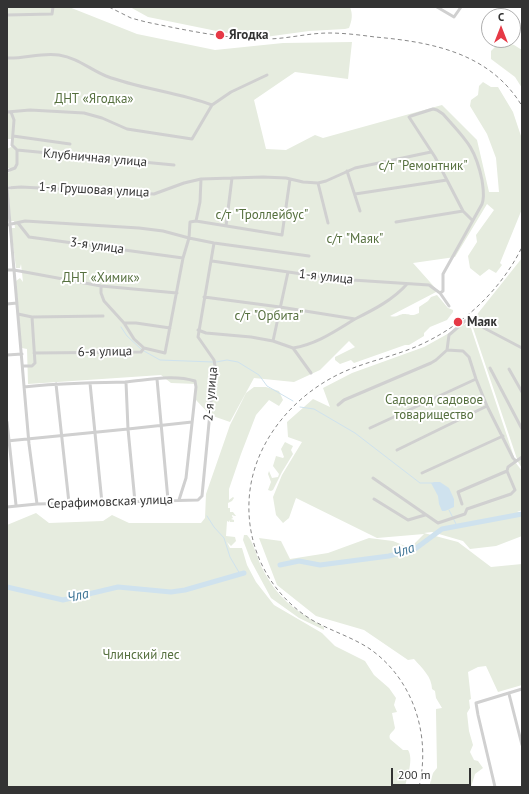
<!DOCTYPE html>
<meta charset="utf-8">
<style>
body{margin:0}
#map{position:relative;width:529px;height:794px;overflow:hidden;background:#fff;font-family:"PT Sans",sans-serif}
canvas{display:block}
.frame{position:absolute;inset:0;border:8px solid #333;pointer-events:none}
.north{position:absolute;left:481px;top:8px;width:40px;height:40px;box-sizing:border-box;background:#fff;border:1px solid #adadad;border-radius:50%;rotate:0deg;font-size:11px;font-weight:700;line-height:16px;text-align:center;color:#333}
.north::after{content:'';display:block;margin:auto;width:14px;height:18px;background:#e63946;clip-path:polygon(50% 0,100% 100%,50% 72%,0 100%)}
.scale{position:absolute;left:391px;top:768px;width:80px;height:18px;box-sizing:border-box;border:2px solid #333;border-top:0;padding-left:5px;font-size:12px;line-height:14px;white-space:nowrap;color:#333;-webkit-text-stroke:3px #fff;paint-order:stroke}
</style>
<div id="map">
<canvas width="529" height="794"></canvas>
<div class="frame"></div>
<div class="north">С</div>
<div class="scale">200 m</div>
</div>
<script>
const ctx = document.querySelector('canvas').getContext('2d');
ctx.lineJoin = 'round';
function fillPath(path, color) {
  ctx.fillStyle = color;
  ctx.fill(path, 'evenodd');
}
function stroke(path, color, width, dash) {
  ctx.strokeStyle = color;
  ctx.lineWidth = width;
  ctx.lineCap = dash ? 'butt' : 'round';
  ctx.setLineDash(dash || []);
  ctx.stroke(path);
}
function drawText(font, color, halo, rows, align = 'center') {
  ctx.font = font + ' "PT Sans",sans-serif';
  ctx.lineWidth = 4;
  ctx.setLineDash([]);
  ctx.textBaseline = 'middle';
  ctx.strokeStyle = halo;
  ctx.fillStyle = color;
  for (const [text, x, y, turn = 0] of rows) {
    ctx.save();
    ctx.translate(x, y);
    ctx.rotate((+turn || 0) * Math.PI / 180);
    ctx.textAlign = isNaN(turn) ? turn : align;
    if (halo) ctx.strokeText(text, 0, 0);
    ctx.fillText(text, 0, 0);
    ctx.restore();
  }
}
const green = new Path2D(`
 M7,7H69L137,34L215,50L283,43L352,42L348,79L295,72L254,100L266,149L286,150L315,135L323,138L442,105L477,140L489,192H499L496,158L487,134L470,106L471,100L478,95L479,86L483,82L491,87H498L513,112L522,139V209L500,263L502,265L496,273L489,269L480,276L470,268L468,256L477,242L476,235L494,210L487,204L455,257L413,263L438,291L390,316C397,318 399,314 404,314C412,314 410,317 419,313V307L428,301L431,297L437,295L448,308L453,310V312L447,320L430,327L424,333V336L409,345H405L354,363L351,360L340,364L335,360V357L355,347L349,341L320,370L294,382L254,378L230,422L210,415L196,400L197,384L171,383L161,375L28,384L27,349L22,348L21,347L16,281L20,278L23,282L21,264L20,268H16L11,229L12,228H15L14,221H11L8,190L11,189V186H8L7,173L10,172V168H7V149L11,147V139H7Z
 M130,7H350C353,15 352,20 349,28L345,29L309,31L265,37H246L148,17Z
 M494,40H505L506,43L514,45L522,50V88L515,77L491,59V51L495,47Z
 M522,258V468L518,462L471,322Z
 M469,322L516,463L522,471V510L517,512H522V536L496,546L470,549L463,541L432,532L424,533L458,542L491,567L522,564V685L498,692L486,666L478,667L468,672L471,699L469,700L470,708L467,713L469,731L473,745L470,752L474,760L478,761L483,768L475,774L471,787H429L433,773L437,768L436,712V709L442,708L436,698L435,691L432,689C432,677 422,668 414,659L408,660L364,630L316,616L277,585L259,538L281,541L290,559L328,553L369,538L393,541L410,548L424,534L377,538L296,498L289,518L283,523L276,515L273,497L282,475L302,442L288,437L287,422L313,399L330,407L323,388L352,373L424,347Z
 M254,387H266L279,391L283,400L279,406L269,400L256,415L241,454L229,489V500L233,497L234,498L232,501L228,503V508H230V512H233L236,516H235L232,515V516L233,518L231,519L234,520V522H230V520L229,522L227,521L226,536L235,537L236,541L231,546L227,542L230,548H242L247,565L256,582L274,605L322,633L335,646L365,661L374,675L389,688L396,698L394,705L397,712L392,713L395,728C393,733 388,733 390,739L403,750H408C414,759 407,777 405,787H7V525L36,513L49,523L103,521L112,515L129,523H201L205,518L206,494L230,425L246,393Z
 M285,442L293,446L291,450L293,454L282,472L273,490L271,491L268,490L271,482L268,474L269,471L272,478L278,477L279,474L273,466L276,456L283,458L284,457L281,449Z
 M244,535H247C253,541 257,557 261,566C277,598 294,610 324,627V630L299,618L271,598L251,561L243,540Z`);
const water = new Path2D(`
 M434,482H440L449,488L454,499V507L445,511H442L439,504L438,496L431,483Z`);
const stream = new Path2D(`
 M121,327L127,336L141,349
 M144,351L160,360L213,362
 M216,362L227,360L238,362L259,375L267,386L293,401
 M300,407L314,409L355,433L420,483H432
 M449,510L457,526
 M207,516L214,527L224,538L230,557L240,574`);
const river = new Path2D(`
 M280,565L299,561L320,565L389,556L415,549L442,529L522,514
 M7,587L63,600L118,587L171,592L185,590L244,573`);
const minor = new Path2D(`
 M437,7L454,17L461,7
 M7,15L52,14L53,7
 M7,58C24,59 42,52 59,55C78,58 89,69 106,76C140,89 178,92 212,105
 M7,112L30,110L84,113L102,118L127,129L192,139L212,105L231,92L267,75
 M11,112L14,120L12,145L17,150
 M13,136L70,144
 M17,150L174,165
 M7,171L15,168L17,164V150
 M347,171L360,211
 M318,183L328,223
 M7,188L21,187L154,194L184,183L201,179L263,177L286,178L303,182L318,183L326,181L355,168L431,152
 M7,189L29,444L37,504
 M355,194L447,180
 M196,221L200,202L201,179
 M396,222L463,211
 M18,223L29,237L183,258
 M7,225L25,221L139,228L163,231L189,238L214,243L309,256
 M226,226L232,178
 M212,261L337,279L429,285L440,293L449,306
 M7,270H14L101,286L177,293
 M440,293L443,291V274L482,204C485,196 483,188 482,180C475,146 465,139 443,114L437,110L433,109L411,116L409,117L435,157L463,211L472,220
 M204,297L280,307L355,319
 M7,304L17,303
 M18,314L32,317
 M124,323H136L170,328
 M198,330L206,333L251,337L273,341L293,348L311,373
 M273,341L288,272
 M144,348L165,353L183,258L189,238L190,222L196,221L282,235L290,179
 M293,348C317,344 335,331 355,319C373,310 393,300 407,284
 M447,350L449,335L465,321L473,318L484,328L522,348
 M34,353L141,352L144,348L134,339L124,323L104,301L101,293V286
 M7,355L22,354
 M23,366H32L35,363L32,317L103,316
 M490,368L522,429
 M509,369L522,392
 M157,379L168,500
 M126,382L128,429L135,502
 M90,383L102,503
 M56,384L69,503
 M24,387C58,383 91,383 125,382C148,380 173,374 195,381L196,387L186,478L179,500
 M338,405L344,400L431,363L436,360L447,350L463,351L469,357L476,379L487,406L513,458L515,460
 M7,422L16,505
 M370,428L476,379
 M7,441L128,429L192,422
 M397,450L487,406
 M422,473L503,436
 M373,478L438,523L465,514L467,509L511,494L515,490L507,471L508,467L522,457
 M374,499L408,520L425,515
 M462,504L458,492L507,471
 M7,507L37,504L198,500L202,496L213,381L215,366L214,360L198,337L214,243
 M509,694L522,745
 M495,787L478,715L476,703L522,689`);
const rail = new Path2D(`
 M109,7L131,18L146,22C185,30 226,39 266,39C287,39 308,33 329,33C344,33 360,35 375,37C432,42 490,53 522,106
 M419,787C431,736 414,680 370,649C352,637 331,631 312,620C271,595 247,550 249,502C251,443 295,392 348,370C375,359 404,354 430,340C469,320 503,286 522,247`);
const markers = [
 [220,35,5,"#e63946"],
 [458,322,5,"#e63946"]
];
const poiNames = [
 ["Ягодка",229,35],
 ["Маяк",467,322]
];
const parkNames = [
 ["ДНТ «Ягодка»",94,99],
 ["с/т \"Ремонтник\"",423,166],
 ["с/т \"Троллейбус\"",262,215],
 ["с/т \"Маяк\"",355,239],
 ["ДНТ «Химик»",101,278],
 ["с/т \"Орбита\"",269,316],
 ["Садовод садовое",434,400],
 ["товарищество",434,415],
 ["Члинский лес",141,655]
];
const streetNames = [
 ["Клубничная улица",95,158,5],
 ["1-я Грушовая улица",94,190,3],
 ["3-я улица",97,246,8],
 ["1-я улица",326,277,6],
 ["6-я улица",105,352,-1],
 ["2-я улица",211,394,-85],
 ["Серафимовская улица",110,502,-2]
];
const waterNames = [
 ["Чла",404,551,-18],
 ["Чла",78,596,-12]
];
fillPath(green, '#e6ecdf');
fillPath(water, '#cfe2ee');
stroke(stream, '#cfe2ee', 1);
stroke(river, '#cfe2ee', 5);
stroke(minor, '#d0d0d0', 3);
stroke(rail, '#888', 1, [4, 3]);
for (const [x, y, r, color] of markers) {
  const dot = new Path2D();
  dot.arc(x, y, r, 0, 2 * Math.PI);
  ctx.fillStyle = color;
  ctx.fill(dot);
  stroke(dot, '#fff', 1.5);
}
drawText('bold 13px', '#333', '#fff', poiNames, 'left');
drawText('13px', '#56703f', '#fff', parkNames);
drawText('13px', '#333', '#fff', streetNames);
drawText('italic 14px', '#3f7597', '#fff', waterNames);
</script>
